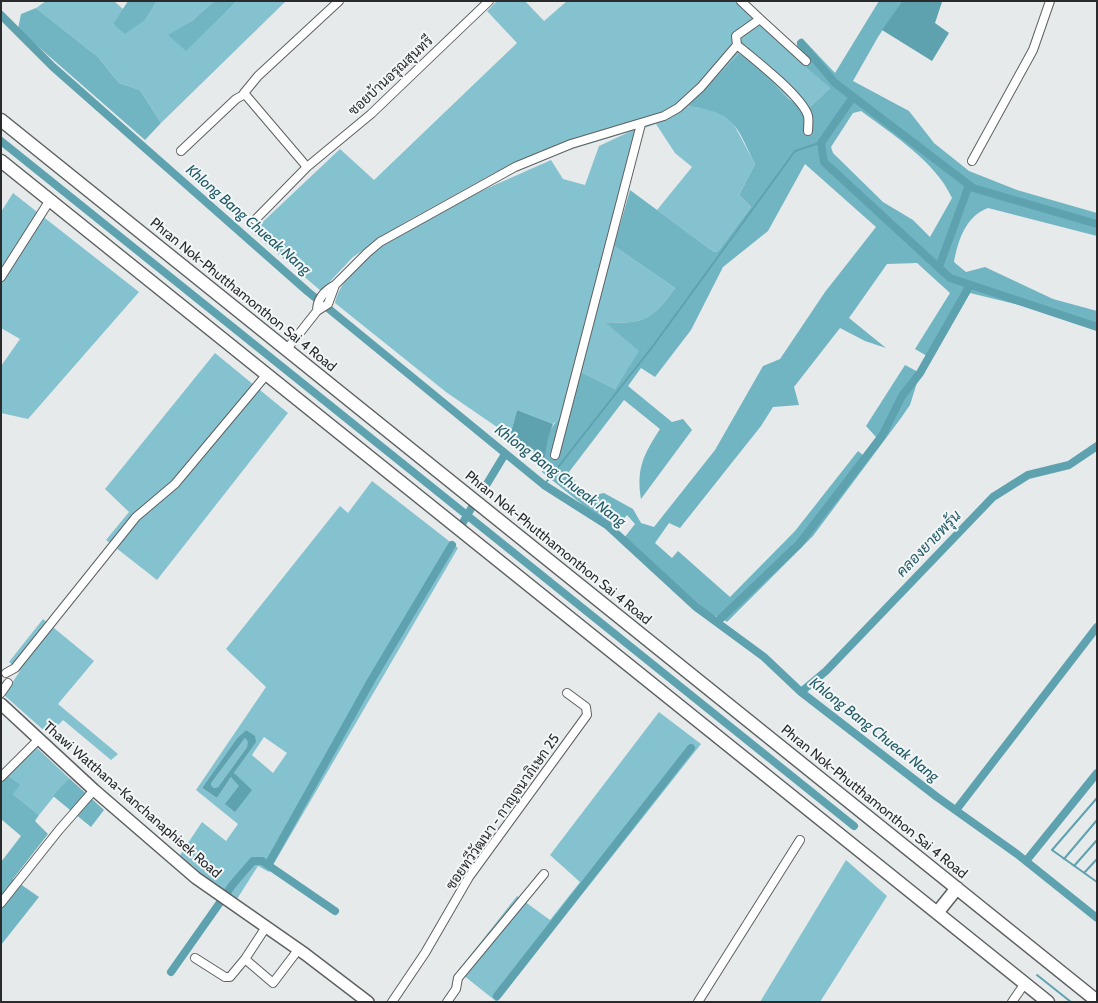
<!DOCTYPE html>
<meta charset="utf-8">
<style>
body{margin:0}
#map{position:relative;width:1098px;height:1003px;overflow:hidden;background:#e6eaeb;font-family:Cabin,sans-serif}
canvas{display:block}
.frame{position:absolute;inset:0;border:2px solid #2a2b2c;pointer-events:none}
</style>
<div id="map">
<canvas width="1098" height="1003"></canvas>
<div class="frame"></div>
</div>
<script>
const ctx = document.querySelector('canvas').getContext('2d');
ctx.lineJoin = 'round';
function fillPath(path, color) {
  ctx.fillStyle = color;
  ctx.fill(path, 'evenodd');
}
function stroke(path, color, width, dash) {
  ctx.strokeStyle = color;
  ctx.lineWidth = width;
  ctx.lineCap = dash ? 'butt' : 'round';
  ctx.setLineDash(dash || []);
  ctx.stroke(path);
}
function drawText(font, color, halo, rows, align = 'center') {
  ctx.font = font + ' Cabin,Sarabun,sans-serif';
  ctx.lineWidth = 4;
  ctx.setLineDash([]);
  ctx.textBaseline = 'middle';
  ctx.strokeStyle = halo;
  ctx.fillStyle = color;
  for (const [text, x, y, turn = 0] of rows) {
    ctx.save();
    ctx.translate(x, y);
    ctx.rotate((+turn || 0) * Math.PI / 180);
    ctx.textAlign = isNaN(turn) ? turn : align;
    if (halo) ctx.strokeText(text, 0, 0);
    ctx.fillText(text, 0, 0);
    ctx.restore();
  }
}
const green = new Path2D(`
 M46,1H114L123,9L113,25L146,19L157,1H214L193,20L169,35L186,50L237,1H286L161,123L140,90L119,83L97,56L36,8Z
 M497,1H525L544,21L567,1H738L830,88L810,107C787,103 777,88 764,71L713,82L688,106L715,110L732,121L755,164L739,195L751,207L718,251L714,252L657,210L692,167L675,153L656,124L635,131L563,416L553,424L517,410L510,436L446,392L335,303C348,242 497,185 551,160L563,179L585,185L599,146L629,132L496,172L404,223L353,257L321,291L252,232L340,149L374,180L517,43L487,11Z
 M13,193L139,292L28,419L1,413V366L20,339L1,328V212Z
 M614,246L675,288C652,321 645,324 604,322L640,351L615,389L579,371Z
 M215,353L288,413L157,580L106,540L129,512L105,489Z
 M372,481L458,548L269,872L258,866L237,899L203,875L180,855L202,822L226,841L238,824L196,790L266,687L226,649L340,506L348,513ZM246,730L255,742L234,773L247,797L237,782L231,777L217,798L202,788L237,738ZM264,737L287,753L273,773L252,755Z
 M43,619L94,661L58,704L118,754L111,760L63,720L49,735L4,695L20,671L9,662Z
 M659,712L701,744L497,1002L458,971L517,896L550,920L580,882L550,855Z
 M245,738L249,742L247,747L218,787L214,788L211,785L212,782Z
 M36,747L69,778L39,815L13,794L7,775Z
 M846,860L887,896L820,1002H760Z`);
const forest = new Path2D(`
 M128,1H157L146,19L125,34L113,24Z
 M214,1H237L186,51L168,35L193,20Z
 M879,1H902L878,37L853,81L909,111L934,143L969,171L1017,190L1097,213V236L988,208C966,216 958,240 954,262L966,272L985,267L1053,299L1097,311V324L970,293L932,359L915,349L950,293L917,263L887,264L849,318L886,348L865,341L840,328L794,387L799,405L773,407L761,426L680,528L669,523L655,543L672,558L678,551L730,597L795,531L858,451L863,455L876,437L866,426L905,365L920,373L910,405L901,418L813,536L727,622L719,616L713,617L624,538L635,524L627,515L614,530L542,472C545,452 545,427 563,416L579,371L615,389L639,351L604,322C644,324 652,321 675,288L614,246L630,190L714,252L718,251L751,207L739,195L755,164C735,123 735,113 688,106L739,54C748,60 758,65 765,72C780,89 785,103 810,107L830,88L791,54L802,38L835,73ZM861,111C893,135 935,161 952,198L930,237L913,220L883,202L833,153L831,147L853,113ZM805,164L876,227L825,292L780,359L763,366L715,450L654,527L641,523L633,509L604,493L594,495L582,492L569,472L624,400L660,429C644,454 636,468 641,499L692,430L683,419L672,422L628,386L641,368L655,377L691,330L723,267L768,231Z
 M36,8L97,56L119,83L140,90L161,123L145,140L18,29L21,14Z
 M7,775L20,785L13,794L39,815L35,821L48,834L13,879L39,897L1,945V862L21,836L1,819V782Z
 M69,778L104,810L91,827L53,796Z`);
const water = new Path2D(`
 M902,1L942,2L935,23L949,33L932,61L882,30Z
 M517,410L553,424L548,438L544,461L510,436Z
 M246,730L255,736L256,742L234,773L252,790L235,812L225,804L239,786L231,777L217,798L202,788L237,738ZM245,738L248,742L247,747L218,787L214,788L211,785L212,782Z`);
const stream = new Path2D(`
 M544,485L653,346L795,151L822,142
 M1097,798L1052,850L1097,882
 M1064,859L1097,820
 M1074,866L1097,840
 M1084,873L1097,859
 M1037,975L1071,1002`);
const canal = new Path2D(`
 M1,15L53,67L307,291L544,485L607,525L696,607L764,657L801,692L937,797L1017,854L1097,918
 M801,43L835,83L973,188L1097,224
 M853,97L821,143L824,162L950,278L1097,327
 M1,141L854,826
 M939,267L969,185
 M485,487L505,454
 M462,524L472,507
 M717,622L799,544L882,436L902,396L920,373L970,285
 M801,692L826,671L993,497L1028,475L1069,465L1097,446
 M956,810L1097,627
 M1026,861L1097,773
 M268,865L372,679L452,545
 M171,972L233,884L253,861H262L335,911
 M497,996L691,748`);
const street = new Path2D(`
 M741,1L760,19
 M806,61L760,19L736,36L737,45C753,58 803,97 808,116C809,120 808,127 808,131
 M181,151L236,99L245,94
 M972,161L1033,50L1050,1
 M307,167L244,93L258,76L339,1
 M255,220L307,167L371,114L489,1
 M1,277L50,200
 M335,285L367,253L380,242L515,167L571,144L664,116L678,108L701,87L737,45
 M287,349L317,311C317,299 324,291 335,285L328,304L317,311
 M555,455L641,124
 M6,673L15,668L136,517L175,484L267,374
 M1,693L8,683
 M1,777L39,739
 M1,903L59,830L94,790
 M195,958L225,977H230L245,959L266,927
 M245,959L273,983L298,950
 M392,1002L425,953L469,877L587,715L586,707L567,693
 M447,1002L456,989L458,978L544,874
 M698,1002L800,840
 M1012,1002L1025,983`);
const secondary = new Path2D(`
 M1,704L94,790L196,878L305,954L368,1002`);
const primary = new Path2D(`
 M1,120L1097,1001
 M1,161L1048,1002
 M937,913L957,888`);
const streetNames = [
 ["ซอยบ้านอรุณสุนทรี",391,76,-43],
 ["Phran Nok-Phutthamonthon Sai 4 Road",243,295,39],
 ["Phran Nok-Phutthamonthon Sai 4 Road",558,548,39],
 ["Thawi Watthana-Kanchanaphisek Road",132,800,41],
 ["Phran Nok-Phutthamonthon Sai 4 Road",874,802,39],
 ["ซอยทวีวัฒนา - กาญจนาภิเษก 25",503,812,-55]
];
const waterNames = [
 ["Khlong Bang Chueak Nang",248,220,41],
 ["Khlong Bang Chueak Nang",560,476,37],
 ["คลองยายพรุ้น",929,544,-46],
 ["Khlong Bang Chueak Nang",874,730,38]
];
fillPath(green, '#85c2cf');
fillPath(forest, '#71b5c3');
fillPath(water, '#5ea2b0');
stroke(stream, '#5ea2b0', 2);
stroke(canal, '#5ea2b0', 8);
stroke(street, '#5d6162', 10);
stroke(secondary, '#5d6162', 14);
stroke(primary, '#5d6162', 15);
stroke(street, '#fff', 8);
stroke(secondary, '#fff', 11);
stroke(primary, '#fff', 12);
drawText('14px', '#2a2b2c', '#f3f7f8', streetNames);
drawText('italic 15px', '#225b66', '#f3f7f8', waterNames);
</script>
